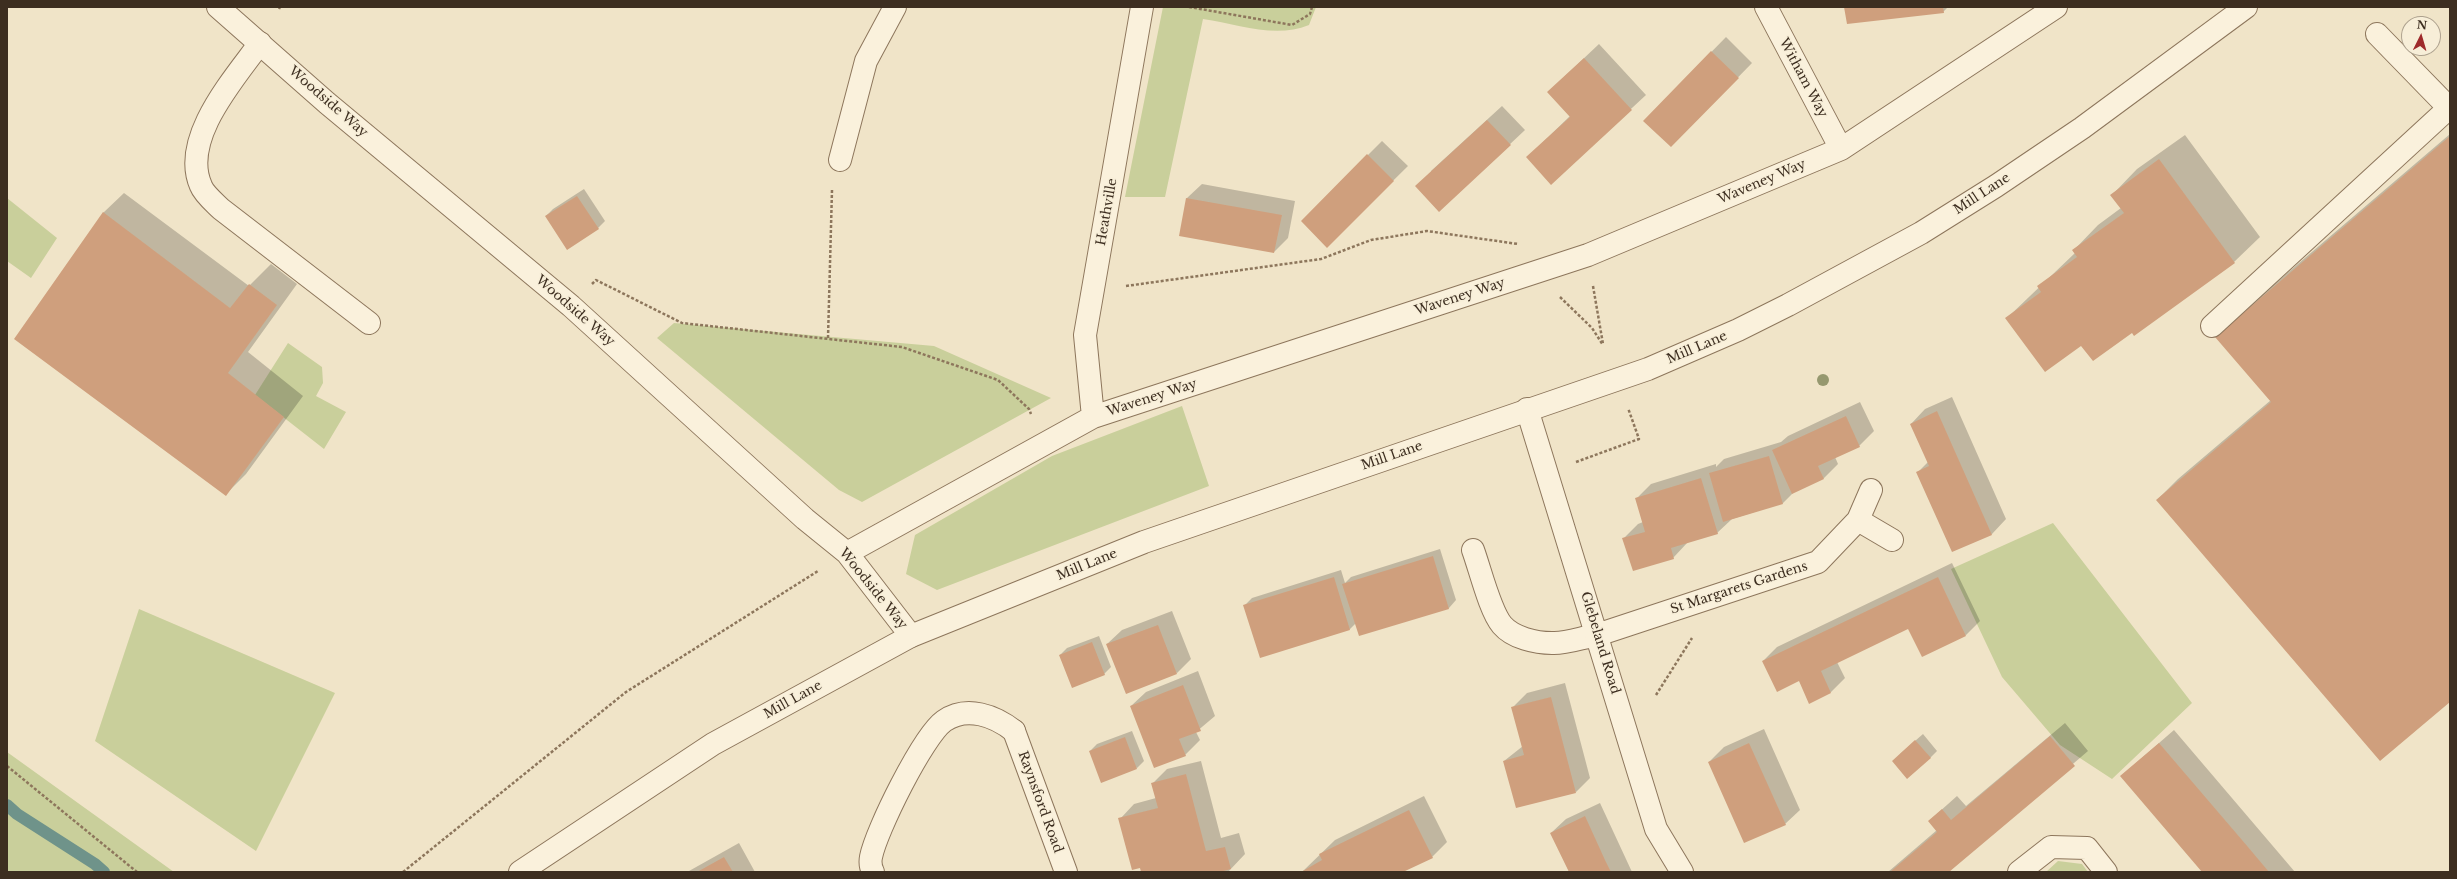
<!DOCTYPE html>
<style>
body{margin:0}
#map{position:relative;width:2457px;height:879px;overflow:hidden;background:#f0e4c8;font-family:"Libre Baskerville",serif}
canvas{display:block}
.frame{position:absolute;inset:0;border:8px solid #3d2e20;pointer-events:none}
.north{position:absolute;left:2401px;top:16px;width:40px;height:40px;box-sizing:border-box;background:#f7eed8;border:1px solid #ada18e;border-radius:50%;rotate:5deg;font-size:11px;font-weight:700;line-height:16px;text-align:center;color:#3d2e20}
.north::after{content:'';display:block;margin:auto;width:14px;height:18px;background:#9e2a2b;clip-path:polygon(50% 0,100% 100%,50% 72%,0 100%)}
</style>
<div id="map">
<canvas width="2457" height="879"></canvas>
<div class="frame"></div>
<div class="north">N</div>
</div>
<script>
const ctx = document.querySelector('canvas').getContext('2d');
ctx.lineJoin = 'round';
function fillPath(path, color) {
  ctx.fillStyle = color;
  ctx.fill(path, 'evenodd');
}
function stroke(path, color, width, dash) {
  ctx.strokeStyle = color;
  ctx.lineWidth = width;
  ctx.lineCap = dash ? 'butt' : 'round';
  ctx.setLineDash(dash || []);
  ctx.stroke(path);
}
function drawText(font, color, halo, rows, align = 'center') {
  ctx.font = font + ' "Libre Baskerville",serif';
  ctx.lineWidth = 3;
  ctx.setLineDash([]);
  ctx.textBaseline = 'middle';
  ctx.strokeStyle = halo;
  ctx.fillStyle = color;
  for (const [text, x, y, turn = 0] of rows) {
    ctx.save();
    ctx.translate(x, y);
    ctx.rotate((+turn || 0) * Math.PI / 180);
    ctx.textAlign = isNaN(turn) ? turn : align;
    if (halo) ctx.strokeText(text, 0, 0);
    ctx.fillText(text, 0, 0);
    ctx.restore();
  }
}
const green = new Path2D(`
 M1163,7H1316L1309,25C1275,39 1238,24 1203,19L1165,197H1125Z
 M7,198L57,238L31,278L7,261Z
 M674,323L934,346L1051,398L862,502L839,490L657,338Z
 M288,343L322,367L323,383L316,396L346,412L324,449L255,395Z
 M1182,406L1209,486L937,590L906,574L915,535L1052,456Z
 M2053,523L2192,703L2112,779L2060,745L2002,677L1951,569Z
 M139,609L335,693L256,851L95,741Z
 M7,752L174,872H7Z
 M2058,861L2082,864L2088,872H2046Z`);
const shadow = new Path2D(`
 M1845,7H1948L1943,12Z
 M1726,37L1752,63L1671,146L1644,121Z
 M1599,44L1646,95L1551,183L1542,143L1570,116L1563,78Z
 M1502,106L1525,130L1439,211L1431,171Z
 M2450,134V701L2157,500L2178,479L2271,400L2216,337L2237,316Z
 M2185,135L2260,237L2234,262L2134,335L2132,331L2007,318L2075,253L2073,251L2098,225L2121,208L2112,195L2137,169Z
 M1382,141L1408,166L1327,246L1302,221Z
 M1202,184L1295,201L1288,238L1274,252L1180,235L1187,198Z
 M584,189L605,221L598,228L546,216L553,209Z
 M124,193L249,286L271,264L297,284L248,352L303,396L246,474L225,495L103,213Z
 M1952,397L2006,519L1992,534L1953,551L1918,472L1928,462L1911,424L1925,409Z
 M1860,402L1874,431L1859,446L1835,457L1838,464L1824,478L1794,492L1783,503L1732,519L1717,533L1688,542L1673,558L1624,538L1638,524L1643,522L1636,499L1651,484L1716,464V467L1724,459L1781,442L1788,436Z
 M1440,549L1456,600L1449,608L1360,635L1356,623L1350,629L1261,656L1245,605L1252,598L1341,570L1345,583L1351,577Z
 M1952,563L1980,621L1966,635L1909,627L1837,662L1845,678L1831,692L1810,702L1799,680L1763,661L1777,647Z
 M1172,611L1191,659L1177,673L1107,644L1122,630Z
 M1099,636L1111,667L1104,674L1060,655L1067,648Z
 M1198,671L1215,716L1196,732L1200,740L1185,755L1131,706L1146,692Z
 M1565,683L1590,778L1576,792L1504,761L1523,746L1512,708L1527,693Z
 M2065,723L2088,751L1947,872H1888L1937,830L1929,821L1957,796L1966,806Z
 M1764,729L1800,810L1785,824L1709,762L1724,747Z
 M2174,730L2295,872H2203L2121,776Z
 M1132,731L1144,761L1137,768L1090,751L1097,744Z
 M1923,734L1937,751L1930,758L1900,754Z
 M1201,761L1221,838L1239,833L1245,854L1228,872H1142L1120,819L1134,804L1156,798L1153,783L1167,769Z
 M1424,796L1447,842L1432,857L1401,872H1302L1335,840Z
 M1600,803L1632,872H1568L1569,871L1551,833L1566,819Z
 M739,843L755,872H688L689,871Z`);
const stream = new Path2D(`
 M7,805L17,814L95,864L104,872`);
const building = new Path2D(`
 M1844,7H1943L1944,13L1847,24Z
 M1711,51L1739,78L1671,147L1643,121Z
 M1584,58L1632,110L1551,185L1526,157L1570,117L1547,92Z
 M1487,120L1511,145L1439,212L1415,186Z
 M2450,136V702L2380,761L2156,500L2271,402L2215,337Z
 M1367,154L1394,181L1327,248L1301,221Z
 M2159,159L2235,263L2134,336L2132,333L2093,361L2081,346L2045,372L2005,318L2041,292L2037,286L2077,257L2072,250L2124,213L2110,195Z
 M577,196L599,229L567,250L545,216Z
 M1186,198L1282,215L1274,253L1179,236Z
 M103,212L230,308L249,284L277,305L228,373L284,417L226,496L14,339Z
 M1937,411L1992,535L1952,552L1916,472L1929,466L1910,424Z
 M1846,416L1860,447L1818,466L1824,479L1792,494L1772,450Z
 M1769,456L1783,504L1723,522L1709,473Z
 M1701,478L1718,534L1671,548L1674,559L1633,571L1622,538L1645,532L1635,498Z
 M1433,556L1449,609L1359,636L1342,584Z
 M1334,577L1350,630L1260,658L1243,605Z
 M1938,577L1966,636L1922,657L1908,629L1821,671L1831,693L1809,704L1799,681L1777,692L1762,661Z
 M1158,625L1177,674L1126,694L1106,644Z
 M1092,642L1105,675L1072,688L1059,655Z
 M1183,685L1201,731L1179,739L1186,756L1154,768L1130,706Z
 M1551,697L1576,793L1516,808L1503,761L1524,755L1511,707Z
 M2050,736L2075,766L2037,798L1949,872H1890L1937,832L1928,821L1942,809L1951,820Z
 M1125,737L1137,769L1101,783L1089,751Z
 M1915,740L1931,758L1907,779L1892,761Z
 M1749,743L1786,825L1744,843L1708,762Z
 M2159,743L2248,847L2269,872H2202L2120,776Z
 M1186,774L1206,851L1225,847L1231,869L1220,872H1141L1140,868L1132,870L1118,818L1158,808L1151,783Z
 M1409,810L1433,858L1403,872H1301L1322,860L1319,854Z
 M1585,816L1605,860L1611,872H1569L1550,833Z
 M724,857L733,872H697Z`);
const path = new Path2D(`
 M1189,7L1292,25L1310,14L1312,7
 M279,9L280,7
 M592,284L596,280L682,323L902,347L998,380L1029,409L1031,414
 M1126,286L1321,259L1371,240L1427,231L1518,244
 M1593,286L1603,344
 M1560,297L1592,328L1603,345
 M828,338L832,190
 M1576,462L1639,439L1628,408
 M1656,695L1692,638
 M7,766L137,872
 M403,872L626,692L818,571`);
const service = new Path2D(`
 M2377,34L2449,108
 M260,43C234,79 180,139 201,186C204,194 215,203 221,209L369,323
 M2212,326L2450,107
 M1473,550C1480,569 1490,611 1502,625C1513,638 1536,643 1552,643C1566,644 1583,637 1597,635
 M873,872C871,868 870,862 871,857C876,831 923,736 944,721C967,705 995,716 1014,731`);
const minor = new Path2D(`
 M218,7L327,103L571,306L805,519L847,553L911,636
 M1766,7L1841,149
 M840,160L866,61L895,7
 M1527,409L1656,829L1682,872
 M1093,417L1085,335L1142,7
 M1858,520L1892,540
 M847,553L1093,417L1588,255L1841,149L2056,7
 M1597,635L1818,562L1858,520L1871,490
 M1014,731L1066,872
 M2019,872L2051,847L2087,848L2106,872`);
const tertiary = new Path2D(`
 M520,872L713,744L911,636L1144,542L1648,369L1738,330L1788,305L1921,233L1996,186L2082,128L2246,7`);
const trees = [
 [1823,380]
];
const streetNames = [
 ["Witham Way",1803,78,62],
 ["Woodside Way",328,102,41],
 ["Waveney Way",1762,182,-23],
 ["Mill Lane",1982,194,-33],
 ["Heathville",1107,212,-80],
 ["Waveney Way",1460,297,-18],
 ["Woodside Way",575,311,41],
 ["Mill Lane",1697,348,-23],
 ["Waveney Way",1152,398,-18],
 ["Mill Lane",1392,456,-19],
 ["Mill Lane",1087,565,-22],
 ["St Margarets Gardens",1739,588,-18],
 ["Woodside Way",873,589,51],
 ["Glebeland Road",1600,643,73],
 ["Mill Lane",793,700,-29],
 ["Raynsford Road",1040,802,70]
];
fillPath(green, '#c9cf9b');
fillPath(shadow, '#0003');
stroke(stream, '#6f938a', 12);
fillPath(building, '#cf9f7d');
stroke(service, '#8d765c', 24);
stroke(minor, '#8d765c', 24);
stroke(tertiary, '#8d765c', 24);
stroke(path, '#8d765c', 2.5, [3, 2]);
stroke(service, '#faf1dc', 22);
stroke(minor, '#faf1dc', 22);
stroke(tertiary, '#faf1dc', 22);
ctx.fillStyle = '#96986f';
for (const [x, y] of trees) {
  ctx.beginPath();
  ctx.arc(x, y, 6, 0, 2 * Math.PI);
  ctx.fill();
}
drawText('13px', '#3d2e20', '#f7eed8', streetNames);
</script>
